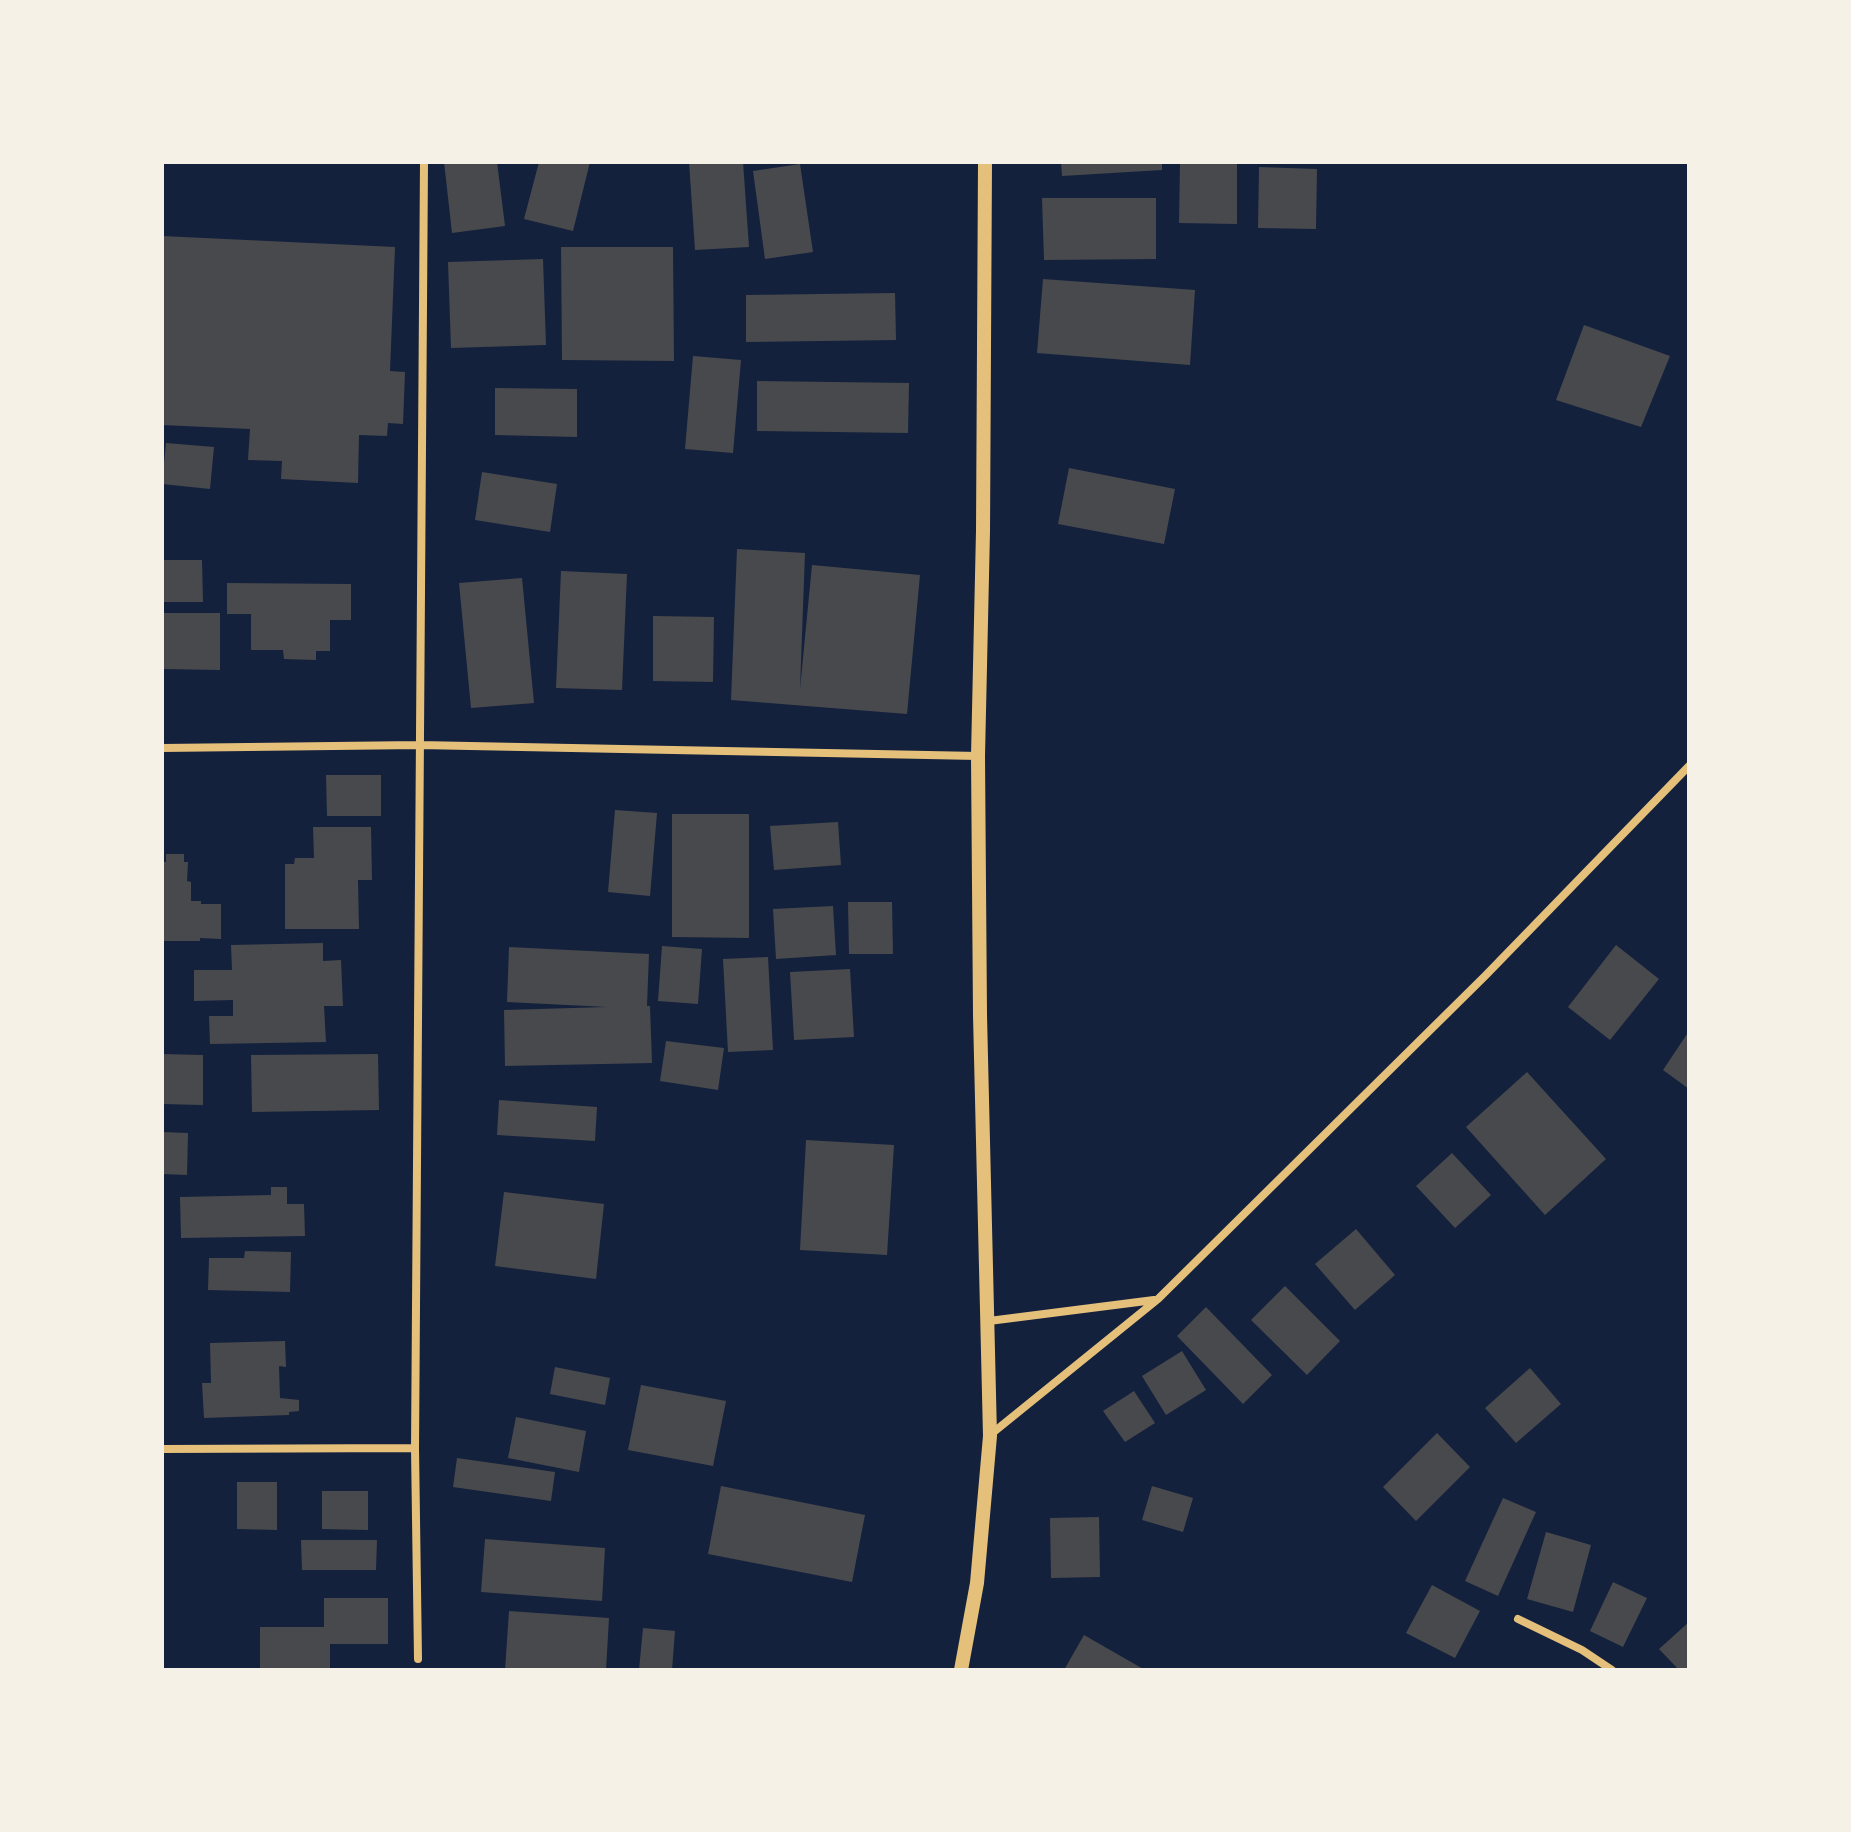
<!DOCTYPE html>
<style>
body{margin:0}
#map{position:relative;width:1851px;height:1832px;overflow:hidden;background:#14213d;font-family:"Sofia Sans Condensed",sans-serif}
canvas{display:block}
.frame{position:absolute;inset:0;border:164px solid #f6f1e7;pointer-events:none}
</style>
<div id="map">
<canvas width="1851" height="1832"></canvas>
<div class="frame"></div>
</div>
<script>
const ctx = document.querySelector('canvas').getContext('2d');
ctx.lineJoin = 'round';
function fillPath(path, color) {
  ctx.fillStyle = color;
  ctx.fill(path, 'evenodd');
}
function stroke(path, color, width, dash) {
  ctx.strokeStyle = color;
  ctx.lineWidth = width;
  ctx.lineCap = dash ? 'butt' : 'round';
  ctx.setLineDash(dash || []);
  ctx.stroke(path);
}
const building = new Path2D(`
 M444,162H497L505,226L452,233Z
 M539,162H590L573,231L524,219Z
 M689,162H743L749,247L695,250Z
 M1061,162H1162V170L1062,176Z
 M1180,162H1237V224L1179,223Z
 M800,164L813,252L765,259L753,171Z
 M1259,167L1317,169L1316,229L1258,228Z
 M1042,198H1156V259L1044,260Z
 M162,236L395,247L390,371L405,372L403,424L388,423L387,436L359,435L358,483L281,479L282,461L248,460L250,429L162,425Z
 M561,247H673L674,361L562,360Z
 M543,259L546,345L451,348L448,262Z
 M1043,279L1195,290L1190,365L1037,353Z
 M895,293L896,340L746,342V295Z
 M1584,325L1670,356L1641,427L1556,400Z
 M693,356L741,360L733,453L685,449Z
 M757,381L909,383L908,433L757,431Z
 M495,388L577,389V437L495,435Z
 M166,443L214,447L210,489L162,484Z
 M1069,468L1175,489L1164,544L1058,524Z
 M482,472L557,484L550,532L475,520Z
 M737,549L805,553L800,689L812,565L920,575L907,714L731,700Z
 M162,560H202L203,602H162Z
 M561,571L627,574L622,690L556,688Z
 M522,578L534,703L471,708L459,583Z
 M227,583L351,584V620H330V651H316V660L284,659L283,650H251V614H227Z
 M162,613H220V670L162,669Z
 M653,616L714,617L713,682L653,681Z
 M326,775H381V816H327Z
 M615,810L657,813L650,896L608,892Z
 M672,814H749V938L672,937Z
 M838,822L841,865L774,870L770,826Z
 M313,827H371L372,880H358L359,929H285V864H294L295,858H314Z
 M166,854H184V862H188L187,881L191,882V901H201V904H221V939L200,938V941H162V862H166Z
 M848,902H892L893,954H849Z
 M833,906L836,955L776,959L773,909Z
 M323,943V961L341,960L343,1006H324L326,1042L210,1044L209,1016H233V1000L194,1001V970H232L231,945Z
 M1616,945L1659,979L1610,1040L1568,1007Z
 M662,946L702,949L698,1004L658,1001Z
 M509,947L649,954L647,1006H650L652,1063L505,1066L504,1010L607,1007L507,1002Z
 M768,957L773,1050L728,1052L723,959Z
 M850,969L854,1037L794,1040L790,972Z
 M1689,1031V1089L1663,1070Z
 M666,1041L724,1048L718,1090L660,1081Z
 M162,1054L203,1055V1105L162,1104Z
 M378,1054L379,1110L252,1112L251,1055Z
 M1527,1072L1606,1159L1545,1215L1466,1127Z
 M499,1100L597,1107L595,1141L497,1135Z
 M162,1132L188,1133L187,1175L162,1174Z
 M806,1140L894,1145L887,1255L800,1250Z
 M1452,1153L1491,1195L1455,1228L1416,1186Z
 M271,1187H287V1204H304L305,1236L181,1238L180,1197L271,1195Z
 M504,1192L604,1204L596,1279L495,1266Z
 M1356,1229L1395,1275L1355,1310L1315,1264Z
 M245,1251L291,1252L290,1292L208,1290L209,1258H244Z
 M1285,1286L1340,1341L1307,1375L1251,1320Z
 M1206,1307L1272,1375L1243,1404L1177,1336Z
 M285,1341L286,1367L279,1366L280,1398L299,1400V1411L289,1412V1415L204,1418L202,1383H211L210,1343Z
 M1182,1351L1206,1390L1166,1415L1142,1376Z
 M555,1367L610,1378L605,1405L550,1394Z
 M1530,1368L1561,1404L1516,1443L1485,1408Z
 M641,1385L726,1401L713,1466L628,1450Z
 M1134,1391L1155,1423L1125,1442L1103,1411Z
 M516,1417L586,1431L579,1472L508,1458Z
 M1437,1433L1470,1467L1416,1521L1383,1487Z
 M457,1458L555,1472L551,1501L453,1487Z
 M237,1482H277V1530L237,1529Z
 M721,1486L865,1515L852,1582L708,1554Z
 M1152,1486L1193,1498L1183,1532L1142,1520Z
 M322,1491H368V1530L322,1529Z
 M1503,1498L1536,1512L1498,1596L1465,1581Z
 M1099,1517L1100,1577L1051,1578L1050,1518Z
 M1546,1532L1591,1545L1573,1612L1527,1599Z
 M485,1539L605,1548L602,1601L481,1592Z
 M301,1540H377L376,1570H302Z
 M1613,1582L1647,1598L1623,1647L1590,1631Z
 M1432,1585L1480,1611L1455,1658L1406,1633Z
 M324,1598H388V1644H330V1670H260V1627H324Z
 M509,1611L609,1618L606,1670H505Z
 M1689,1622V1670H1679L1659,1649Z
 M643,1628L675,1631L672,1670H639Z
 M1084,1635L1145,1670H1064Z`);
const minor = new Path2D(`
 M162,748L419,745L978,756
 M989,1321L1154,1300
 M990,1435L1158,1299L1485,976L1689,766
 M162,1449L415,1448
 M1518,1619L1582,1650L1612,1670
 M418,1659L415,1448L424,162`);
const tertiary = new Path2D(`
 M961,1670L977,1583L990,1436L980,1015L978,756L983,531L985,162`);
fillPath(building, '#48494c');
stroke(minor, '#e5c07b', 8);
stroke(tertiary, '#e5c07b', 14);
</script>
